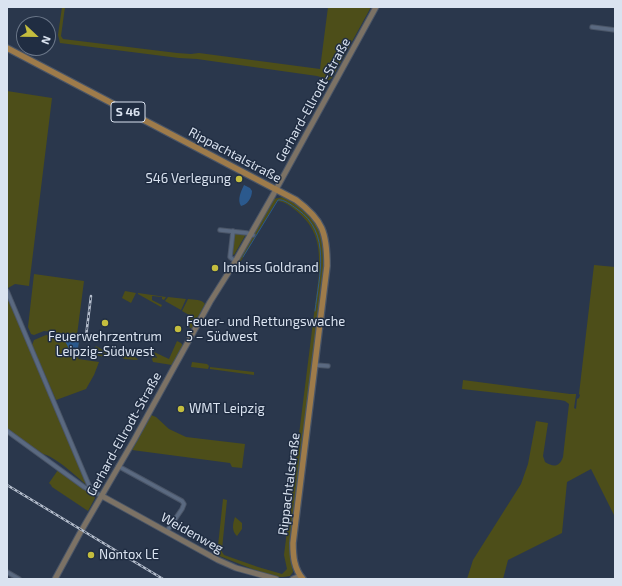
<!DOCTYPE html>
<meta charset="utf-8">
<style>
body{margin:0}
#map{position:relative;width:622px;height:586px;overflow:hidden;background:#2a374c;font-family:"Exo 2",sans-serif}
canvas{display:block}
.frame{position:absolute;inset:0;border:8px solid #dae3f0;pointer-events:none}
.north{position:absolute;left:16px;top:16px;width:40px;height:40px;box-sizing:border-box;background:#202d42;border:1px solid #6a7688;border-radius:50%;rotate:112deg;font-size:11px;font-weight:700;line-height:16px;text-align:center;color:#dae3f0}
.north::after{content:'';display:block;margin:auto;width:14px;height:18px;background:#c4bd3e;clip-path:polygon(50% 0,100% 100%,50% 72%,0 100%)}
</style>
<div id="map">
<canvas width="622" height="586"></canvas>
<div class="frame"></div>
<div class="north">N</div>
</div>
<script>
const ctx = document.querySelector('canvas').getContext('2d');
ctx.lineJoin = 'round';
function fillPath(path, color) {
  ctx.fillStyle = color;
  ctx.fill(path, 'evenodd');
}
function stroke(path, color, width, dash) {
  ctx.strokeStyle = color;
  ctx.lineWidth = width;
  ctx.lineCap = dash ? 'butt' : 'round';
  ctx.setLineDash(dash || []);
  ctx.stroke(path);
}
function drawText(font, color, halo, rows, align = 'center') {
  ctx.font = font + ' "Exo 2",sans-serif';
  ctx.lineWidth = 3;
  ctx.setLineDash([]);
  ctx.textBaseline = 'middle';
  ctx.strokeStyle = halo;
  ctx.fillStyle = color;
  for (const [text, x, y, turn = 0] of rows) {
    ctx.save();
    ctx.translate(x, y);
    ctx.rotate((+turn || 0) * Math.PI / 180);
    ctx.textAlign = isNaN(turn) ? turn : align;
    if (halo) ctx.strokeText(text, 0, 0);
    ctx.fillText(text, 0, 0);
    ctx.restore();
  }
}
const green = new Path2D(`
 M62,7H65L61,36L63,39L177,53L191,54L199,53L320,69L328,7H371L332,78L326,82L324,78L317,76L197,59L179,58L60,43L58,35Z
 M7,91L52,98L29,286L15,284L8,288Z
 M283,197C303,207 319,218 324,242C325,251 324,261 324,270L290,553L293,572L290,576L283,577H275L260,572L217,555L223,499L227,500L222,549V552L224,555L258,567L282,574L287,569L284,555L319,274C320,245 318,228 294,209C289,205 283,201 277,201L239,264L236,262L273,199Z
 M235,233L246,234L234,255L232,254Z
 M594,265L615,267V517L591,469L567,482L562,533L508,560L503,579H467L473,560L521,484L528,464L536,421L548,423L543,456L545,462C553,467 559,468 563,457L569,404L565,401L560,400L462,389L463,380L570,394H576V395L574,408L576,409L577,399L579,398L580,395L579,394Z
 M34,274L84,281L77,335L44,331L34,335L31,334L28,327Z
 M125,291L136,293L131,303L122,298Z
 M138,293L166,297L164,300L162,299V297L152,296V300L162,305L161,307L138,294Z
 M7,295L88,486C77,477 56,457 43,454L7,429Z
 M168,297L186,299L181,310L165,301Z
 M188,299C194,300 202,299 205,304L192,329L186,325L191,316L182,311Z
 M46,335L78,339H79L77,356H79L78,359L99,362L94,375L86,389L56,400L32,345L34,340Z
 M177,341L181,343L183,346L172,365L153,362L152,359L153,357L157,358V357L155,355V354L154,352L169,359Z
 M96,346L110,354L106,357L95,355L93,353V351Z
 M124,351L138,359L137,360L124,359L122,357V354L123,352Z
 M192,362L207,364L209,366L208,369L191,367Z
 M210,367L254,372V375L210,369Z
 M151,415L156,417L169,429L186,437L245,444L242,468L232,467L230,463L132,450Z
 M58,470L94,495L95,498L88,511L52,487L51,485L49,483Z
 M235,517L242,523V529L237,536C231,531 233,523 235,517Z`);
const water = new Path2D(`
 M244,185L250,188L252,191C252,198 247,205 241,206C237,200 241,191 244,185Z
 M65,341L79,342L77,354L71,353Z`);
const stream = new Path2D(`
 M243,257L278,200C284,199 291,205 297,209C332,233 319,276 315,311`);
const street = new Path2D(`
 M592,27L615,30
 M220,230L247,233L253,235
 M233,231L230,257L235,261
 M7,291L91,490
 M315,365L328,366
 M7,431L84,487L102,496
 M118,466L182,501L184,504L182,509L167,531
 M7,572L19,579`);
const secondary = new Path2D(`
 M102,496L218,560L236,568L276,579
 M55,579L80,533L134,440L210,302L232,267L273,195L376,7
 M293,579L300,576`);
const primary = new Path2D(`
 M7,48L296,200C323,220 327,233 327,266L293,543C293,556 294,569 303,579`);
const rail = new Path2D(`
 M86,336L91,296
 M7,485L163,579`);
const markers = [
 [239,179,4,"#c4bd3e"],
 [215,268,4,"#c4bd3e"],
 [105,323,4,"#c4bd3e"],
 [178,329,4,"#c4bd3e"],
 [181,409,4,"#c4bd3e"],
 [91,555,4,"#c4bd3e"]
];
const shields = [
 [128,112,34]
];
const shieldNames = [
 ["S 46",128,112]
];
const streetNames = [
 ["Gerhard-Ellrodt-Straße",313,100,-61],
 ["Rippachtalstraße",235,155,28],
 ["Gerhard-Ellrodt-Straße",124,434,-61],
 ["Rippachtalstraße",289,484,-83],
 ["Weidenweg",192,533,29]
];
const poiNames = [
 ["S46 Verlegung",231,179,"right"],
 ["Imbiss Goldrand",223,268],
 ["Feuer- und Rettungswache",186,322],
 ["5 – Südwest",186,337],
 ["Feuerwehrzentrum",105,337,"center"],
 ["Leipzig-Südwest",105,352,"center"],
 ["WMT Leipzig",189,409],
 ["Nontox LE",99,555]
];
fillPath(green, '#4d4e19');
fillPath(water, '#2b598d');
stroke(stream, '#2b598d', 1);
stroke(street, '#4a5567', 5.5);
stroke(secondary, '#4a5567', 7);
stroke(primary, '#4a5567', 8);
stroke(street, '#5a6980', 3.5);
stroke(secondary, '#7c7265', 5);
stroke(primary, '#9e7b4a', 5.5);
stroke(rail, '#b5becd', 2.5);
stroke(rail, '#202d42', 1, [3]);
for (const [x, y, r, color] of markers) {
  const dot = new Path2D();
  dot.arc(x, y, r, 0, 2 * Math.PI);
  ctx.fillStyle = color;
  ctx.fill(dot);
  stroke(dot, '#202d42', 1.5);
}
for (const [x, y, w] of shields) {
  const box = new Path2D();
  box.roundRect(x - w / 2, y - 10, w, 20, 3);
  ctx.fillStyle = '#202d42';
  ctx.fill(box);
  stroke(box, '#dae3f0', 1);
}
drawText('bold 12px', '#dae3f0', null, shieldNames);
drawText('13px', '#dae3f0', '#202d42', streetNames);
drawText('13px', '#dae3f0', '#202d42', poiNames, 'left');
</script>
